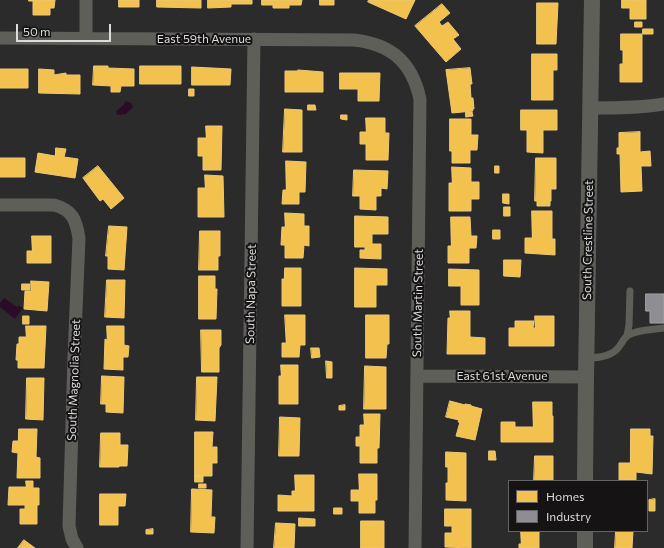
<!DOCTYPE html>
<style>
body{margin:0}
#map{position:relative;width:664px;height:548px;overflow:hidden;background:#2c2b2c;font-family:Commissioner,sans-serif}
canvas{display:block}
.legend{position:absolute;left:508px;top:480px;width:140px;height:52px;box-sizing:border-box;background:#151314;border:1px solid #656364;margin:0;padding:5px 7px;list-style:none;font-size:12px;color:#dddbdc}
.legend li{display:flex;align-items:center;gap:8px;height:20px}
.legend b{width:20px;border:1px solid #656364}
.scale{position:absolute;left:16px;top:24px;width:95px;height:18px;box-sizing:border-box;border:2px solid #dddbdc;border-top:0;padding-left:5px;font-size:12px;line-height:14px;white-space:nowrap;color:#dddbdc;-webkit-text-stroke:3px #151314;paint-order:stroke}
</style>
<div id="map">
<canvas width="664" height="548"></canvas>
<ul class="legend">
<li><b style="height:11px;background:#f2c14e"></b>Homes</li>
<li><b style="height:11px;background:#8d8d92"></b>Industry</li>
</ul>
<div class="scale">50 m</div>
</div>
<script>
const ctx = document.querySelector('canvas').getContext('2d');
ctx.lineJoin = 'round';
function fillPath(path, color) {
  ctx.fillStyle = color;
  ctx.fill(path, 'evenodd');
}
function stroke(path, color, width, dash) {
  ctx.strokeStyle = color;
  ctx.lineWidth = width;
  ctx.lineCap = dash ? 'butt' : 'round';
  ctx.setLineDash(dash || []);
  ctx.stroke(path);
}
function drawText(font, color, halo, rows, align = 'center') {
  ctx.font = font + ' Commissioner,sans-serif';
  ctx.lineWidth = 4;
  ctx.setLineDash([]);
  ctx.textBaseline = 'middle';
  ctx.strokeStyle = halo;
  ctx.fillStyle = color;
  for (const [text, x, y, turn = 0] of rows) {
    ctx.save();
    ctx.translate(x, y);
    ctx.rotate((+turn || 0) * Math.PI / 180);
    ctx.textAlign = isNaN(turn) ? turn : align;
    if (halo) ctx.strokeText(text, 0, 0);
    ctx.fillText(text, 0, 0);
    ctx.restore();
  }
}
const water = new Path2D(`
 M125,101L131,103L133,107L126,114L118,115L116,113L117,110L124,105Z
 M4,298L17,307L19,306L23,308L15,319L0,307V303Z`);
const homes = new Path2D(`
 M29,0H55L54,8H50V15H33V1H29Z
 M119,0H139V7H119Z
 M157,0H201V8L157,7Z
 M208,0H252V4H231V7L208,8Z
 M262,0H302L301,5H289V8H273V5H262Z
 M320,0H334V5H320Z
 M369,0H415L406,19L368,2Z
 M622,0H646V19H630V8H622Z
 M537,3H558L556,44H537Z
 M442,4L450,13L439,22L442,26L448,22L459,35L453,39L461,49L446,62L415,26Z
 M635,22H642V27H635Z
 M643,29H653V34H643Z
 M621,34H642V82H620V64H623V50H621Z
 M532,54H557V70H553V100H532Z
 M94,66H108V68L134,69V86H121L120,92H111V86L93,85Z
 M140,66H181V84H140Z
 M192,67L231,69L230,85H192Z
 M470,68L472,84H470L471,98H473L474,109H472L473,111L452,113L446,70Z
 M0,69H28V88H0Z
 M39,69L54,70V75L66,73V75H80V94L39,93Z
 M298,70L323,72V92H285V71H298Z
 M340,73H380L379,101H358V89H340Z
 M189,89H194V96H189Z
 M308,105H315L316,110H308Z
 M285,109L302,110V152H283Z
 M521,110H557V130H543V153L527,152V130H521Z
 M466,112H472L473,116L466,117Z
 M341,115H347V120L341,119Z
 M366,118H385V133H389L388,160H366V144H360V132H366Z
 M450,119H471V135H478L477,150H470V163H452V151H450Z
 M206,126H222L221,170H203V156H198V138H206Z
 M640,132V152L650,151L651,166H641L642,191L621,192L620,154H617V148H619V133Z
 M56,148L66,149L64,157L78,159L75,178L35,172L38,153L55,156Z
 M0,158H25V177H0Z
 M536,158H556V189H551V201H550V206H537V201H535Z
 M286,161L306,162L305,192H299V204H282L283,190H286Z
 M98,166L124,198L111,209L103,199L100,201L83,178Z
 M495,166H499V173H495Z
 M452,167L471,168V182H479V199H471V211H449V183H452Z
 M354,170L388,171L387,189L381,188V196H376V210L360,209V196H353Z
 M205,175L223,176L224,217H198V188H205Z
 M503,194H509V204L503,203Z
 M504,207H510V216H504Z
 M532,211H552V239H555V255L525,253V238H532Z
 M285,213L304,214V226H309V246L304,245L303,258H285V245H281L282,227H285Z
 M355,216L388,217V234H372V244H381V259L360,258V250H365V247H355Z
 M451,217H470L471,236H477L476,248H469V263H448V246H451Z
 M109,226L127,227L124,270L108,269V256H106Z
 M493,230H500V239H493Z
 M200,231H220V256H218V270H199Z
 M32,236H51V263H27V251H32Z
 M504,260H521L520,277L504,276Z
 M285,268H301V306H282V279H284Z
 M355,268L387,269V285H376V307H355Z
 M449,269L479,270V305H461V286H449Z
 M199,276H215V289H217L216,319H199Z
 M107,280H125L124,318L105,317Z
 M31,281L49,282L47,311L24,309L25,291H31Z
 M22,284H30V290H22Z
 M450,311H470V337L485,338V354H447L448,318H450Z
 M285,315H305V345H300L299,357H282V343H286Z
 M366,315H389V344H387L386,358H366Z
 M23,316H29V324H23Z
 M535,316H554V346H509V328H515V321H534L533,328H535Z
 M26,326H46L44,368H18V360H16L17,344H19V337H26Z
 M107,326H124V345L129,346L128,357H123V370L104,369L105,339L107,340Z
 M201,330H221V345L219,348V372H202Z
 M311,348H319L320,357L312,358Z
 M326,361L332,362V378H327Z
 M281,365H298V404H279V376H281Z
 M365,366L386,367V409H364Z
 M102,376L124,377L123,413L106,412V404H101Z
 M197,377H217L215,421L196,420Z
 M27,378H44L43,420L26,419Z
 M450,401L465,405V404L471,405V406L482,409L475,440L456,436L460,422H458L459,420L446,417Z
 M533,402H552V416H553V442H501V422H515V427H533Z
 M345,405V410H339V406Z
 M364,414H380L379,448H377V463H360V446H356V437H360V425H364Z
 M280,417L300,418L299,456H279Z
 M19,429H37L36,457L40,458V478H17L18,453L12,452L13,441H18Z
 M631,429H650V436H653L652,474L636,472V480H619V463H630Z
 M195,432H213L212,447H217V463H212V476H195Z
 M101,433H120V445H128L127,466H119V467H100Z
 M489,451H495L496,460H489Z
 M446,452L466,453V501L446,500V483H448V467H446Z
 M535,456H553V481H534Z
 M359,474H377V500H375V513H359V501H351V490H359Z
 M295,475H314V511H278V495L292,496V491H295Z
 M195,476H203V482H195Z
 M26,481H33V488H39V505H37V524H20V509H25V505H8L9,487H26Z
 M199,484H206V488H199Z
 M192,489L212,490L211,517H215L214,533L191,532Z
 M100,494H126L125,506H118V525H100Z
 M655,499V511H649V500Z
 M334,508H342V514H334Z
 M445,509H471V548L445,547V533H452V526H445Z
 M299,518L315,519V526H299Z
 M361,521H384V548H361Z
 M276,523L295,524L294,548H274Z
 M153,529V534H146V530Z
 M521,531H539V548H519V544H521Z
 M616,531H633L632,548H615Z
 M24,540L35,548H18Z`);
const industry = new Path2D(`
 M646,294H664V323H650V311H646Z`);
const service = new Path2D(`
 M627,336L629,325L630,291
 M586,358C597,358 611,357 618,348C621,345 624,338 627,336C637,329 653,330 664,328`);
const minor = new Path2D(`
 M0,38L354,40C391,44 412,62 420,99L415,548
 M86,38V0
 M591,108C616,108 640,108 664,104
 M0,205H54C73,210 76,220 79,238L74,358L69,526L72,539L77,548
 M417,376L586,377
 M247,548L254,39`);
const tertiary = new Path2D(`
 M585,481L586,377L592,0
 M585,548V531`);
const streetNames = [
 ["East 59th Avenue",204,39],
 ["South Crestline Street",588,240,-89],
 ["South Napa Street",251,294,-89],
 ["South Martin Street",418,303,-89],
 ["East 61st Avenue",502,376],
 ["South Magnolia Street",74,380,-88]
];
fillPath(water, '#2a0c26');
fillPath(homes, '#f2c14e');
stroke(homes, '#ecc979', 1);
fillPath(industry, '#8d8d92');
stroke(industry, '#a5a4a8', 1);
stroke(service, '#5f5f5a', 7);
stroke(minor, '#5f5f5a', 13);
stroke(tertiary, '#5f5f5a', 16);
drawText('12px', '#dddbdc', '#151314', streetNames);
</script>
